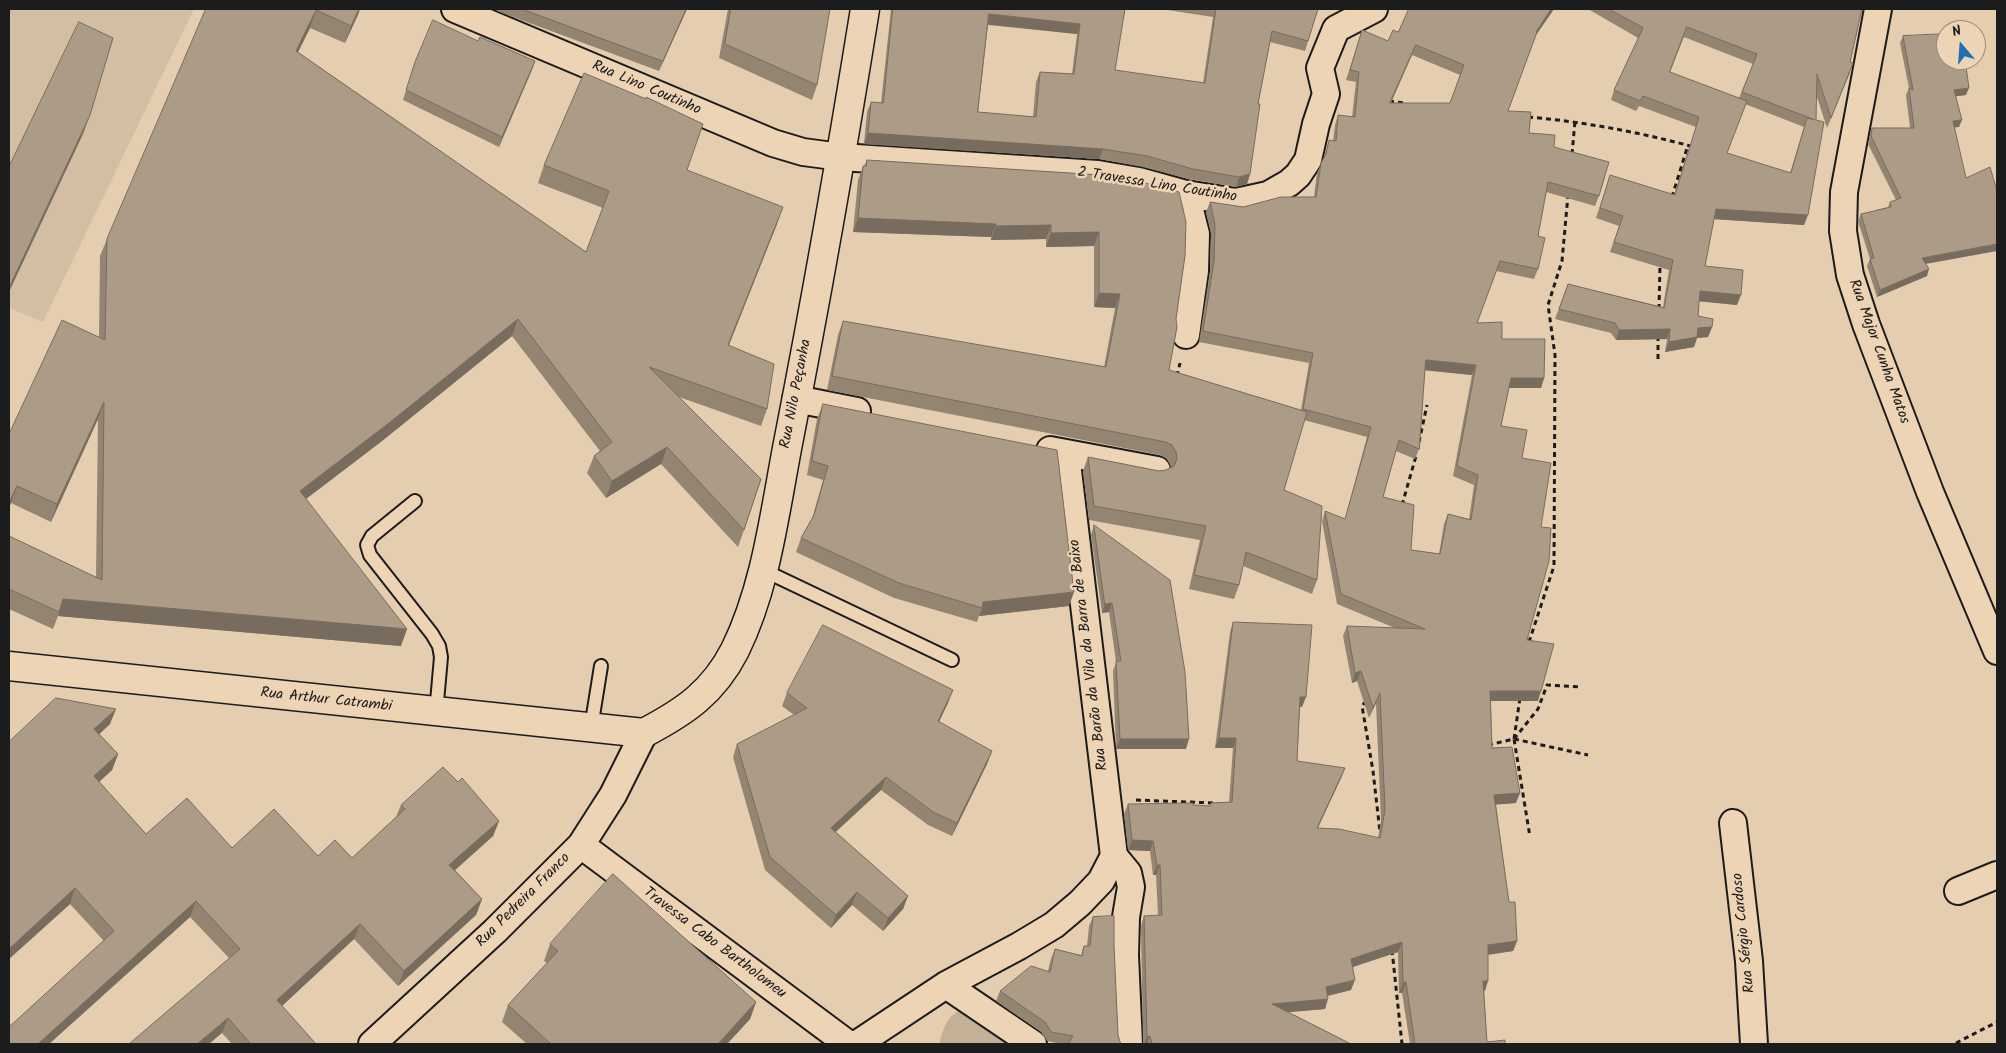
<!DOCTYPE html>
<meta charset="utf-8">
<style>
body{margin:0}
#map{position:relative;width:2006px;height:1053px;overflow:hidden;background:#e5cdaf;font-family:Kalam,sans-serif}
canvas{display:block}
.frame{position:absolute;inset:0;border:10px solid #1c1c1c;pointer-events:none}
.north{position:absolute;left:1936px;top:20px;width:50px;height:50px;box-sizing:border-box;background:#edd4b5;border:1px solid #998a78;border-radius:50%;rotate:342deg;font-size:14px;font-weight:700;line-height:20px;text-align:center;color:#1c1c1c}
.north::after{content:'';display:block;margin:auto;width:18px;height:22px;background:#1f6fb2;clip-path:polygon(50% 0,100% 100%,50% 72%,0 100%)}
</style>
<div id="map">
<canvas width="2006" height="1053"></canvas>
<div class="frame"></div>
<div class="north">N</div>
</div>
<script>
const ctx = document.querySelector('canvas').getContext('2d');
ctx.lineJoin = 'round';
function fillPath(path, color) {
  ctx.fillStyle = color;
  ctx.fill(path, 'evenodd');
}
function stroke(path, color, width, dash) {
  ctx.strokeStyle = color;
  ctx.lineWidth = width;
  ctx.lineCap = dash ? 'butt' : 'round';
  ctx.setLineDash(dash || []);
  ctx.stroke(path);
}
function drawText(font, color, halo, rows, align = 'center') {
  ctx.font = font + ' Kalam,sans-serif';
  ctx.lineWidth = 5;
  ctx.setLineDash([]);
  ctx.textBaseline = 'middle';
  ctx.strokeStyle = halo;
  ctx.fillStyle = color;
  for (const [text, x, y, turn = 0] of rows) {
    ctx.save();
    ctx.translate(x, y);
    ctx.rotate((+turn || 0) * Math.PI / 180);
    ctx.textAlign = isNaN(turn) ? turn : align;
    if (halo) ctx.strokeText(text, 0, 0);
    ctx.fillText(text, 0, 0);
    ctx.restore();
  }
}
const built = new Path2D(`
 M9,9H194L43,322L9,308Z`);
const green = new Path2D(`
 M964,1009L1023,1044H939C943,1029 947,1014 964,1009Z`);
const path = new Path2D(`
 M1389,101L1405,103
 M1528,117C1585,122 1639,132 1694,147
 M1572,154L1575,121
 M1672,197L1688,145
 M1659,309L1660,265
 M1658,359V335
 M1177,376L1180,363
 M1419,442L1427,405
 M1402,505L1416,456
 M1529,642L1554,566L1555,355L1548,305L1562,261L1568,195
 M1366,701L1362,706L1373,771L1380,832
 M1514,739L1520,698
 M1514,739L1538,709L1547,685L1581,687
 M1514,739L1588,755
 M1488,745L1514,739L1530,837
 M1136,800L1214,803
 M1392,950L1402,1044
 M1956,1043L1997,1022`);
const lane = new Path2D(`
 M415,501L372,536L367,545L370,555L432,634L439,646L441,657L436,713
 M763,570L952,660
 M591,728L601,666`);
const street = new Path2D(`
 M455,9L773,143L803,152L841,157L1098,174L1139,181L1186,194L1236,202L1268,195L1289,183L1298,175L1308,160L1316,124L1326,94L1320,68L1336,29L1374,9
 M1878,9L1844,192L1843,231L1850,275L1866,324L1930,492L1997,651
 M1186,194L1196,234L1195,271L1186,335
 M796,399L857,411
 M1050,450L1157,470
 M1733,823L1749,961L1754,1044
 M581,845L848,1044
 M1114,856L1128,873L1131,887L1126,917L1125,955L1129,1044
 M1958,891L1997,875
 M946,985L1033,1044
 M372,1044L495,931L581,845L613,795L644,733
 M857,1044L946,985L1019,946L1054,925L1080,903L1101,881L1114,856L1066,454`);
const secondary = new Path2D(`
 M9,666L644,733C684,712 713,693 735,650C767,585 775,509 789,438C817,295 842,152 865,9`);
const wall = new Path2D(`
 M206,9H360L345,43L310,28L298,52L586,252L603,208L538,183L544,165L687,170L777,224L729,345L767,409L761,426L679,397L744,530L738,547L661,464L606,498L587,473L594,456L600,451L512,336L382,441L306,499L401,646L58,616L53,629L9,609V536L96,577L98,419L51,522L11,503L9,508V434L99,337L100,256L107,239Z
 M498,9H687L659,71L497,11Z
 M728,9H830L817,85L812,100L719,58Z
 M891,9H1125L1115,70L1203,83L1213,17L1161,9H1318L1305,51L1270,42L1258,104L1250,174L1247,184L1236,187L1189,179L1143,167L1099,159L864,144L867,112L871,102L881,103ZM988,25L1077,34L1072,74L1040,72L1036,82L1033,117L978,112Z
 M1409,9H1554L1536,35L1508,111L1529,133L1554,147L1599,196L1595,206L1546,192L1538,236V269L1534,279L1496,271L1477,323L1502,339L1544,378L1541,388H1509L1501,426L1522,458L1541,527L1527,640L1538,701H1491L1492,748L1516,803L1496,804L1509,902L1517,941L1513,951L1488,955L1485,991H1484L1487,1042L1505,1044H1410L1402,993H1399L1398,952L1352,967L1351,990L1328,996L1325,1009L1288,1012L1351,1044H1143L1141,926L1144,916H1158L1156,875H1153L1150,851L1128,850L1124,814L1128,804L1210,806L1211,803L1229,802L1233,748H1215L1230,632L1233,622L1302,707H1300L1297,761L1345,768L1341,778L1318,828L1378,838L1381,820L1376,703L1369,718L1357,681L1352,683L1343,636L1347,626L1395,628L1337,604L1322,521L1325,511L1345,519L1367,437L1304,420L1284,490L1317,580L1312,594L1243,566L1239,585L1234,599L1189,589L1200,540L1089,520L1083,471L1088,457L1159,471L1166,470L1171,467L1167,459L1160,455L827,390L838,335L843,321L1104,367L1115,308L1094,307V246L1046,247V239L991,240V237L853,232L858,180L863,166H864L867,160L1101,175L1169,370L1301,410L1309,363L1199,342L1210,271L1211,234L1206,212L1210,202L1243,207L1314,197L1317,173L1324,158L1329,140L1333,141L1335,125L1338,115L1352,117L1356,82L1346,80L1362,30L1388,41L1398,32ZM1412,55L1460,75L1450,103H1391ZM1425,370L1472,375L1453,476L1474,485L1469,519L1448,514L1444,524L1439,554L1411,550L1383,497L1396,451L1415,459L1419,449Z
 M1588,9H1862L1850,62V73L1827,128L1816,94L1804,225L1714,219L1705,266L1737,305L1699,301L1698,316L1712,327L1708,337L1697,338L1694,347L1665,352L1667,339L1616,340L1611,333L1555,319L1568,284L1663,307L1669,270L1610,252L1619,226L1596,218L1610,175L1674,195L1696,127L1639,106L1636,111L1611,100L1614,90L1638,38ZM1684,37L1753,64L1739,98L1670,72ZM1745,104L1804,127L1790,173L1727,153Z
 M1903,36L1966,95L1956,96L1959,127H1955L1926,264L1927,276L1877,297L1867,266L1870,259L1858,221L1861,214L1888,207L1890,202L1896,200L1868,144L1870,135L1872,128H1910L1906,95L1909,88L1900,43Z
 M478,41L535,61L499,147L403,100L415,62Z
 M823,404L1069,606L979,616L977,622L894,598L796,552L801,538L812,519L823,480L807,475L817,419Z
 M1094,525L1186,749H1116L1113,671L1116,662L1109,612L1102,613L1091,535Z
 M787,693L948,703L939,722L992,751L987,764L952,836L928,825L881,790L835,832L908,896L903,909L883,931L852,905L831,928L765,870L733,757L737,744L794,715L782,706Z
 M110,724L99,734L118,754L112,770L99,782L146,834L232,848L318,856L352,858L396,817L401,805L458,782L499,821L493,836L455,870L482,899L476,915L398,986L354,939L282,1006L316,1044H232L222,1033L229,958L190,917L49,1044H9L104,941L70,904L9,959V742Z
 M1093,917L1114,946L1118,1035L1120,1042L1122,1044H1061L1047,1041L1041,1032L996,1001L1000,991L1048,971L1051,959L1055,949L1081,955L1084,946H1087L1089,926Z
 M550,944L756,1002L750,1019L727,1044H527L502,1022L508,1005L547,963L544,961Z`);
const shadedWall = new Path2D(`
 M359,9H360L358,15L345,43L351,26Z
 M686,9H687L659,71L663,61Z
 M1551,9H1554L1536,35V32Z
 M316,10L310,28L290,68L296,51Z
 M989,14L1080,24L1077,34L985,24Z
 M1416,45L1412,55L1386,113L1390,103Z
 M535,61L532,70L499,147L502,137Z
 M1969,88L1966,95L1951,97L1954,90Z
 M90,115L83,134L9,292V288Z
 M1962,120L1959,127L1951,128L1953,121Z
 M868,133L1103,149L1099,159L864,144Z
 M1250,174L1247,184L1236,187L1239,177Z
 M783,207L777,224L722,362L728,345Z
 M1716,209L1808,215L1804,225L1712,219Z
 M858,218L996,224L991,237L853,232Z
 M1051,225L1046,239L991,240L996,226Z
 M1099,232L1094,246L1046,247L1051,233Z
 M1997,244V251L1920,265L1922,258Z
 M1929,269L1927,276L1877,297L1880,290Z
 M1700,291L1741,295L1737,305L1696,301Z
 M1099,293L1120,294L1115,308L1094,307Z
 M518,319L512,336L382,441L294,508L300,491Z
 M1712,327L1708,337L1697,338L1694,347L1665,352L1669,342L1698,328Z
 M1670,329L1667,339L1616,340L1619,330Z
 M1426,360L1476,365L1472,375L1422,370Z
 M1511,378H1544L1541,388H1507Z
 M104,402L98,419L51,522L57,504Z
 M667,447L661,464L606,498L612,481Z
 M17,486L11,503L9,508V503Z
 M1074,592L1069,606L979,616L982,608L983,602Z
 M63,599L407,629L401,646L58,616Z
 M1112,603L1109,612L1102,613L1105,604Z
 M1361,671L1357,681L1352,683L1355,673Z
 M953,690L948,703L933,734L938,721Z
 M1490,691H1541L1538,701H1487Z
 M1380,693L1376,703L1369,718L1373,708Z
 M1300,697H1306L1302,707H1297Z
 M116,709L110,724L89,744L94,729Z
 M1219,738H1236L1233,748H1215Z
 M1120,739H1189L1186,749H1116Z
 M992,751L987,764L952,836L957,823Z
 M118,754L112,770L88,792L94,776Z
 M1345,768L1341,778L1313,838L1317,828Z
 M886,777L881,790L826,841L831,828Z
 M1520,793L1516,803L1491,805L1494,795Z
 M499,821L493,836L444,880L449,865Z
 M1132,840L1153,841L1150,851L1128,850Z
 M1157,865H1160L1156,875H1153Z
 M75,888L70,904L9,959V949Z
 M857,892L852,905L831,928L836,915Z
 M908,896L903,909L883,931L888,918Z
 M482,899L476,915L398,986L404,971Z
 M196,901L190,917L49,1044H38Z
 M360,924L354,939L271,1016L277,1000Z
 M1517,941L1513,951L1485,955L1488,945Z
 M1402,942L1398,952L1347,969L1351,959Z
 M1355,980L1351,990L1322,997L1326,987Z
 M1483,981H1488L1485,991H1480Z
 M1406,982L1402,993H1399L1403,983Z
 M1328,999L1325,1009L1269,1014L1272,1004Z
 M756,1002L750,1019L727,1044H718Z
 M228,1018L222,1033L209,1044H197Z
 M1150,1036L1147,1044H1144L1147,1037Z`);
const building = new Path2D(`
 M206,9H359L351,26L316,10L296,51L586,252L609,191L544,165L584,73L646,99V97L703,124L687,170L783,207L728,345L774,364L767,409L649,367L761,479L744,530L667,447L612,481L594,456L612,442L518,319L389,423L300,491L407,629L63,599L59,612L9,589V536L102,580L104,402L57,504L17,486L9,503V434L62,320L105,340L107,239Z
 M522,9H686L663,61Z
 M731,9H830L817,85L725,44Z
 M893,9H1125L1115,70L1205,83L1216,9H1318L1308,41L1272,31L1258,104H1260L1250,174L1239,177L1193,169L1147,156L1103,149L868,133L871,102L883,103ZM989,14L1080,24L1074,74L1040,72L1036,117L978,112Z
 M1409,9H1551L1536,32H1537L1508,111L1531,112L1529,133L1555,135L1554,147L1609,162L1599,196L1548,182L1538,236L1545,238L1538,269L1500,261L1477,323L1502,322V339H1545L1544,378H1511L1501,426L1527,430L1522,458L1551,463L1541,527L1551,528L1549,561L1527,640L1554,644L1541,691H1490L1492,748L1512,747L1520,793L1494,795L1509,902H1515L1517,941L1488,945V981H1483L1487,1042L1505,1040V1044H1415L1406,982L1403,983L1402,942L1351,959L1355,980L1326,987L1328,999L1272,1004L1351,1044H1152L1150,1036L1147,1037L1144,916L1162,915L1160,865H1157L1153,841L1132,840L1128,804L1193,803V805L1210,806L1211,803L1232,802L1236,738H1219L1233,622L1312,625L1306,697H1300L1297,761L1345,768L1317,828L1339,829L1380,838L1385,810L1380,693L1373,708L1361,671L1355,673L1347,626L1425,629L1341,594L1325,511L1345,519L1371,427L1303,409L1313,353L1203,331L1214,261L1215,224L1210,202L1243,207L1281,197H1316L1321,163L1326,154L1329,140L1336,141L1338,115L1355,117L1359,72L1350,70L1362,30L1388,41L1393,30L1398,32ZM1416,45L1464,65L1450,103H1390ZM1426,360L1476,365L1457,466L1478,475L1471,520L1448,514L1440,554L1411,550L1414,505L1383,497L1399,440L1419,449Z
 M1609,9H1862L1850,62L1853,63L1831,118L1817,74L1816,120L1824,122L1808,215L1716,209L1705,266L1743,270L1741,295L1700,291L1698,316L1713,319L1712,327L1698,328L1697,337L1669,342L1670,329L1619,330L1615,323L1559,309L1568,284L1664,308L1673,260L1614,242L1623,216L1600,208L1610,175L1675,195L1699,117L1643,96L1640,101L1614,90L1643,28ZM1687,27L1757,54L1742,92L1815,120L1807,118L1791,173L1727,153L1747,101L1670,72Z
 M433,20L478,41L480,37L535,61L502,137L406,90L415,62Z
 M79,22L113,38L90,115L9,288V167Z
 M1946,34V60H1965L1969,88L1954,90L1962,120L1953,121L1966,178L1990,167L1997,191V244L1922,258L1929,269L1880,290L1870,259L1874,258L1861,214L1891,207L1890,202L1901,198L1871,136L1872,128H1914L1909,88L1913,90L1903,36Z
 M867,160L1101,175L1141,182L1179,192L1186,222L1185,256L1176,319L1177,327L1169,370L1307,412L1284,490L1322,506L1317,580L1246,552L1239,585L1194,575L1206,526L1094,506L1088,457L1159,471L1166,470L1174,466L1177,459L1176,452L1172,445L1165,442L832,376L843,321L1106,367L1120,294L1099,293V232L1051,233V225L996,226V224L858,218L863,166H866Z
 M823,404L1057,450L1074,592L983,602L982,608L899,583L801,538L814,515L828,466L812,461Z
 M1094,525L1170,580L1185,672L1189,739H1120L1116,661H1121L1112,603L1105,604Z
 M823,625L953,690L938,721L992,751L957,823L933,812L886,777L831,828L908,896L888,918L857,892L836,915L770,857L737,744L807,708L787,693Z
 M56,698L116,709L94,729L118,754L94,776L146,834L187,798L232,848L274,809L318,856L335,840L352,858L405,809L401,805L443,767L458,782L462,778L499,821L449,865L482,899L404,971L360,924L277,1000L316,1044H251L228,1018L197,1044H129L240,949L196,901L38,1044H9V1027L114,931L75,888L9,949V742Z
 M613,874L756,1002L718,1044H551L508,1005L558,951L550,944Z
 M1114,916V946L1118,1035L1120,1042L1122,1044H1068L1073,1036L1051,1032L1045,1022L1000,991L1031,966L1050,972L1055,949L1082,956L1084,946H1090L1093,917Z`);
const streetNames = [
 ["Rua Lino Coutinho",646,89,23],
 ["2 Travessa Lino Coutinho",1157,186,9],
 ["Rua Major Cunha Matos",1878,352,70],
 ["Rua Nilo Peçanha",797,394,-79],
 ["Rua Barão da Vila da Barra de Baixo",1090,655,-97],
 ["Rua Arthur Catrambi",326,701,6],
 ["Rua Pedreira Franco",524,901,-45],
 ["Rua Sérgio Cardoso",1745,933,-96],
 ["Travessa Cabo Bartholomeu",714,944,37]
];
fillPath(built, '#d4bea3');
fillPath(green, '#c3b096');
stroke(lane, '#1c1c1c', 16);
stroke(street, '#1c1c1c', 30);
stroke(secondary, '#1c1c1c', 31);
stroke(path, '#1c1c1c', 3, [5, 4]);
stroke(lane, '#edd4b5', 12);
stroke(street, '#edd4b5', 26);
stroke(secondary, '#edd4b5', 28);
fillPath(wall, '#948573');
fillPath(shadedWall, '#786c5e');
fillPath(building, '#ac9b86');
stroke(building, '#786c5e', 1);
drawText('15px', '#1c1c1c', '#edd4b5', streetNames);
</script>
